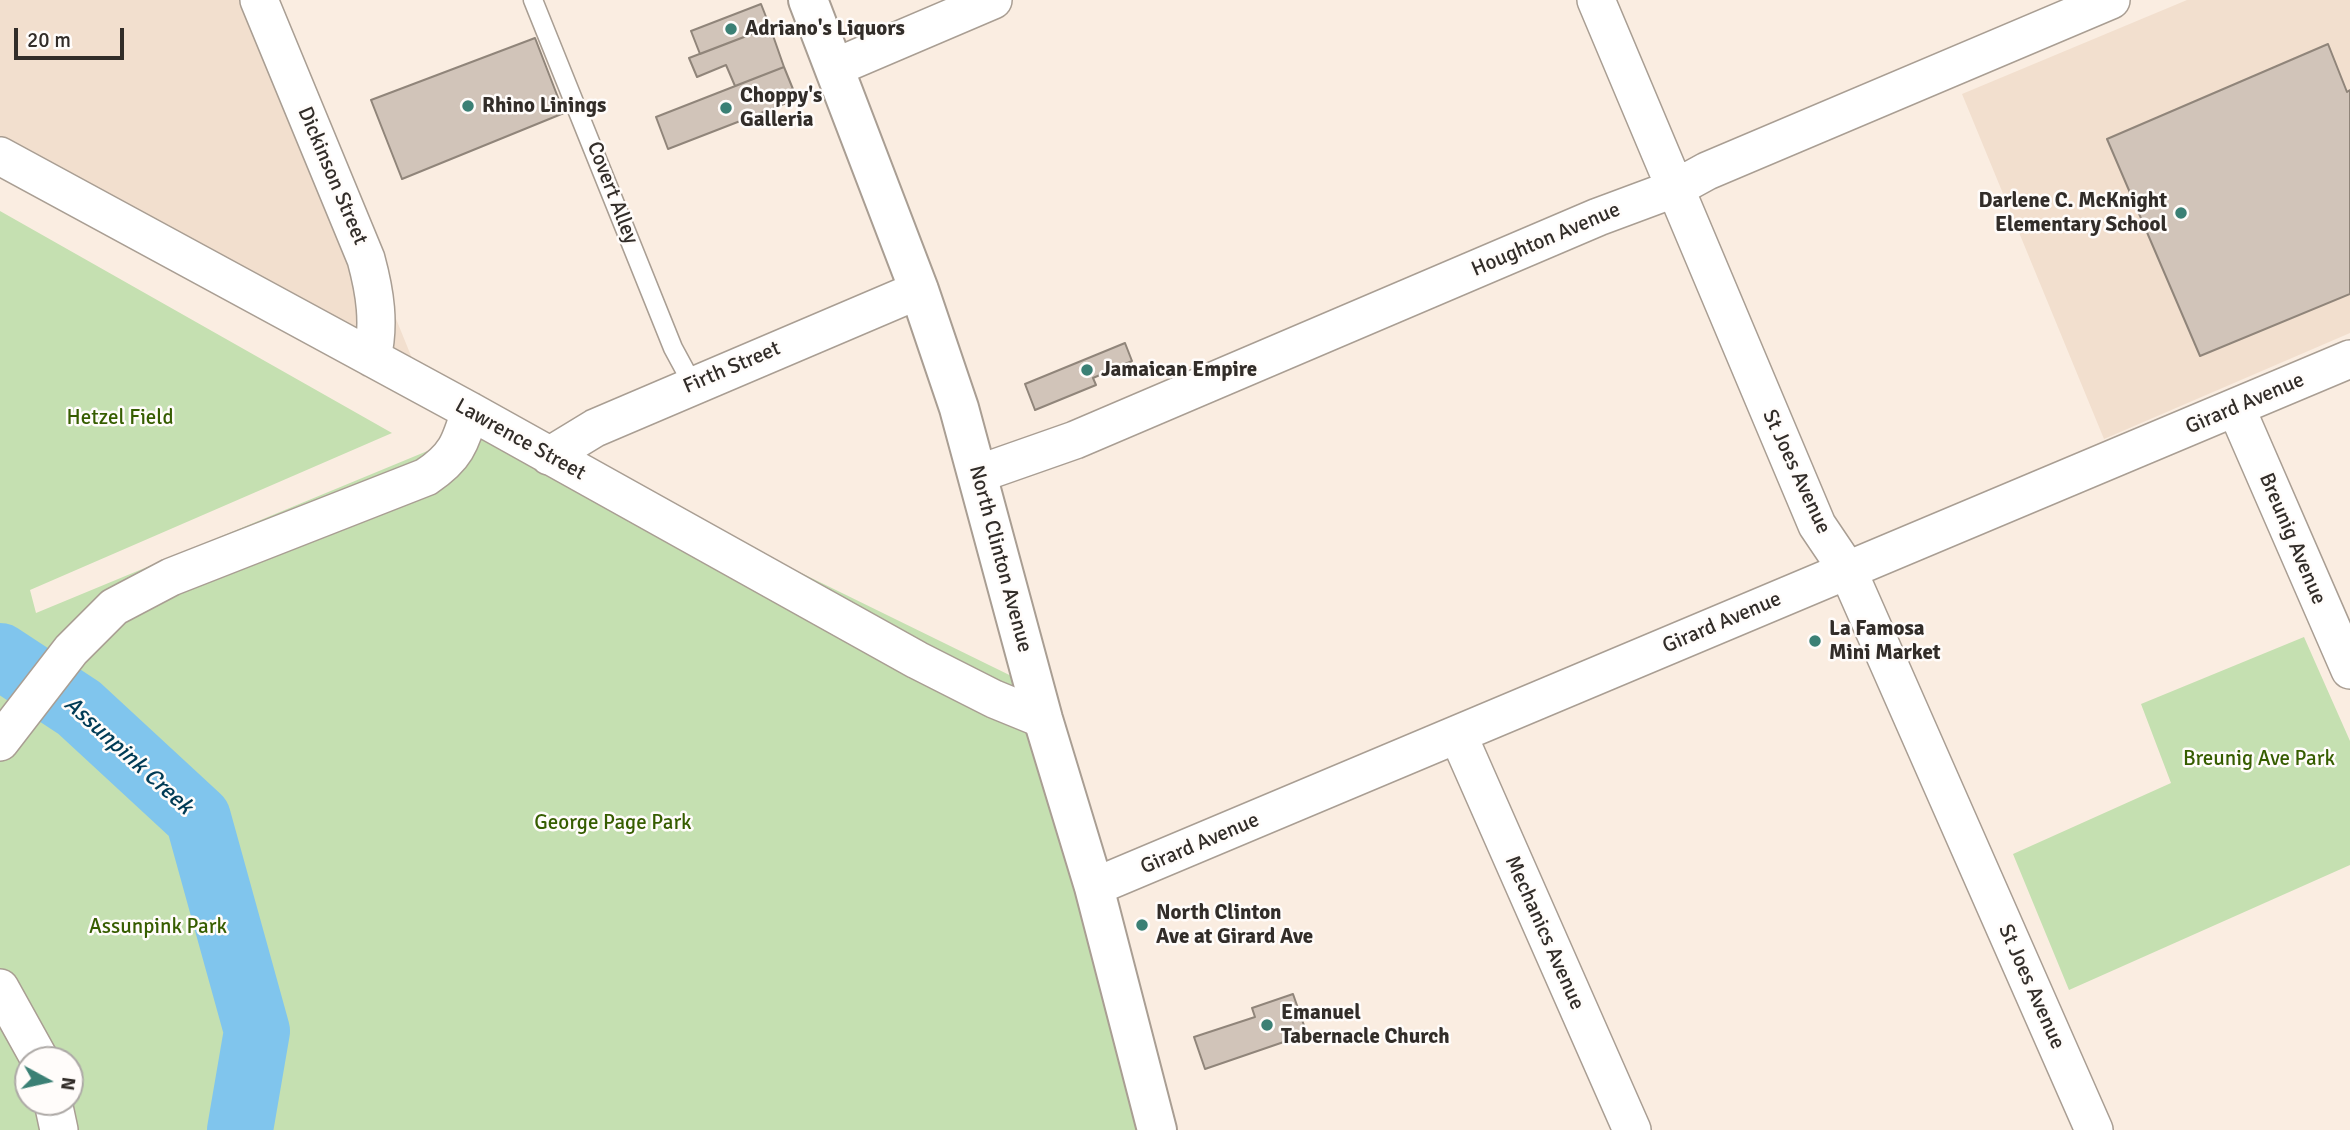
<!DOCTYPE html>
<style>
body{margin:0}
#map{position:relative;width:2350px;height:1130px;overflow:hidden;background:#faede1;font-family:Signika,sans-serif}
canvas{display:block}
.north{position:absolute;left:14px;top:1046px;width:70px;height:70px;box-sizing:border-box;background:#fffcfa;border:2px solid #ada9a6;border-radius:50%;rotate:98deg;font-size:19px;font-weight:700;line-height:28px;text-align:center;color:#322d29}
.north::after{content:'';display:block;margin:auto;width:24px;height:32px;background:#3b8075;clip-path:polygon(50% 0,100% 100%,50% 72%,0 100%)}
.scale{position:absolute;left:14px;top:28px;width:110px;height:32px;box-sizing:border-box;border:4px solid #322d29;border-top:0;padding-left:9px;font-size:21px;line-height:24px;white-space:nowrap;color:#322d29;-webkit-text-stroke:5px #fffcfa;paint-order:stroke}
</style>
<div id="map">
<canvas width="2350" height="1130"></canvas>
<div class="north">N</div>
<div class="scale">20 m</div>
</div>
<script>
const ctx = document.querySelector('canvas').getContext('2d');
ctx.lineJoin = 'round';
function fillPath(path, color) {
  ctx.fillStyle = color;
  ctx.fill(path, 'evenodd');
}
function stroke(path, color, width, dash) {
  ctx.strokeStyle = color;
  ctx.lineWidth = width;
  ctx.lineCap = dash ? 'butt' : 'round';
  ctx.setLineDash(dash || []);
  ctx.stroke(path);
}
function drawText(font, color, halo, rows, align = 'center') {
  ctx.font = font + ' Signika,sans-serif';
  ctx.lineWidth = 5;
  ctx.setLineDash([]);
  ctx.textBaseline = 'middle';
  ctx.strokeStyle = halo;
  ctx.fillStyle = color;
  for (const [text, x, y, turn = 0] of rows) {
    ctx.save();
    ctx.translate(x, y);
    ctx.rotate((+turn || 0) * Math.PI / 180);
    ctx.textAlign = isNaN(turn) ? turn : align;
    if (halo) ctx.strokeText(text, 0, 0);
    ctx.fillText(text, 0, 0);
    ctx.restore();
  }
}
const built = new Path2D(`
 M0,0H267L422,383L0,153Z
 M2187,0H2350V333L2104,439L1962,94Z`);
const green = new Path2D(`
 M0,211L392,433L30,590L36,613L495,423L1040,690L1160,1130H0ZM28,1060H70V1102H28Z
 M2304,637L2350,741V865L2069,990L2013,854L2171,783L2141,704Z`);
const river = new Path2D(`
 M0,656L79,708L198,818L257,1031L240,1130`);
const building = new Path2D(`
 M761,4L770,27L700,54L691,31Z
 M770,27L784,67L735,86L726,65L697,77L689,58Z
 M535,38L564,113L402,179L371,100Z
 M2328,44L2347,92L2350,90V294L2200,356L2107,139Z
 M784,67L797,99L668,149L656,117Z
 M1125,343L1132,361L1093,378L1096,385L1035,410L1025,384Z
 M1293,994L1307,1034L1205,1069L1194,1037L1255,1017L1252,1008Z`);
const service = new Path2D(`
 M533,0L673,348L693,385`);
const minor = new Path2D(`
 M259,0L366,259C375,292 380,324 372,358
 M1596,0L1817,525L1848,571L2094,1130
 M836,67L993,0
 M0,156L470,411L917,660L994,699L1043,719
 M2236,408L2350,670
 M549,456L595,428L919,290
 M978,474L1075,440L1598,217L1676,188L1707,171L2111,0
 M1458,735L1632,1130
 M0,742L71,650L114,607L171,577L426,477C456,457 460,444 470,411
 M1094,887L2350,359
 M0,988L40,1060
 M53,1102L59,1130`);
const tertiary = new Path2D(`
 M808,0L919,290L959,408L1043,719L1094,887L1157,1130`);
const markers = [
 [731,29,7,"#3b8075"],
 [468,106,7,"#3b8075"],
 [726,108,7,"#3b8075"],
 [2181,213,7,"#3b8075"],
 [1087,370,7,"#3b8075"],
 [1815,641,7,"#3b8075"],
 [1142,925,7,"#3b8075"],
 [1267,1025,7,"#3b8075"]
];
const poiNames = [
 ["Adriano's Liquors",745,29],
 ["Choppy's",740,96],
 ["Galleria",740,120],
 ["Rhino Linings",482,106],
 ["Darlene C. McKnight",2167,201,"right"],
 ["Elementary School",2167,225,"right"],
 ["Jamaican Empire",1101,370],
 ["La Famosa",1829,629],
 ["Mini Market",1829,653],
 ["North Clinton",1156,913],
 ["Ave at Girard Ave",1156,937],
 ["Emanuel",1281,1013],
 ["Tabernacle Church",1281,1037]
];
const streetNames = [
 ["Dickinson Street",332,176,67],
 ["Covert Alley",612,193,69],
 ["Houghton Avenue",1546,240,-23],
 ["Firth Street",732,368,-23],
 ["Girard Avenue",2245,404,-23],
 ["Lawrence Street",520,440,29],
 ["St Joes Avenue",1796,472,65],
 ["Breunig Avenue",2292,539,67],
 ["North Clinton Avenue",1000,559,75],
 ["Girard Avenue",1722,623,-23],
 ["Girard Avenue",1200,844,-23],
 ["Mechanics Avenue",1544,933,66],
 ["St Joes Avenue",2031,987,66]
];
const parkNames = [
 ["Hetzel Field",120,418],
 ["Breunig Ave Park",2259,759],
 ["George Page Park",613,823],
 ["Assunpink Park",158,927]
];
const waterNames = [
 ["Assunpink Creek",128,756,42]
];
fillPath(built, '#f2dfce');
fillPath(green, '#c5e0b1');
stroke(river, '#80c5ed', 66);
fillPath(building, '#d1c4b9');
stroke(building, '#90857a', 2);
stroke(service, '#a99e93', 21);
stroke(minor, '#a99e93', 40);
stroke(tertiary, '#a99e93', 42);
stroke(service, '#fff', 18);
stroke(minor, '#fff', 37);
stroke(tertiary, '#fff', 38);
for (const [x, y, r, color] of markers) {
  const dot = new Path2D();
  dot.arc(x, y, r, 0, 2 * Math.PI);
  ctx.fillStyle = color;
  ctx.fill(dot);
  stroke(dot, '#fffcfa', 2.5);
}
drawText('bold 21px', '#322d29', '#fffcfa', poiNames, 'left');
drawText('21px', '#322d29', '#fffcfa', streetNames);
drawText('21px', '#365d00', '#fffcfa', parkNames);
drawText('italic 23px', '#003b55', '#fffcfa', waterNames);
</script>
